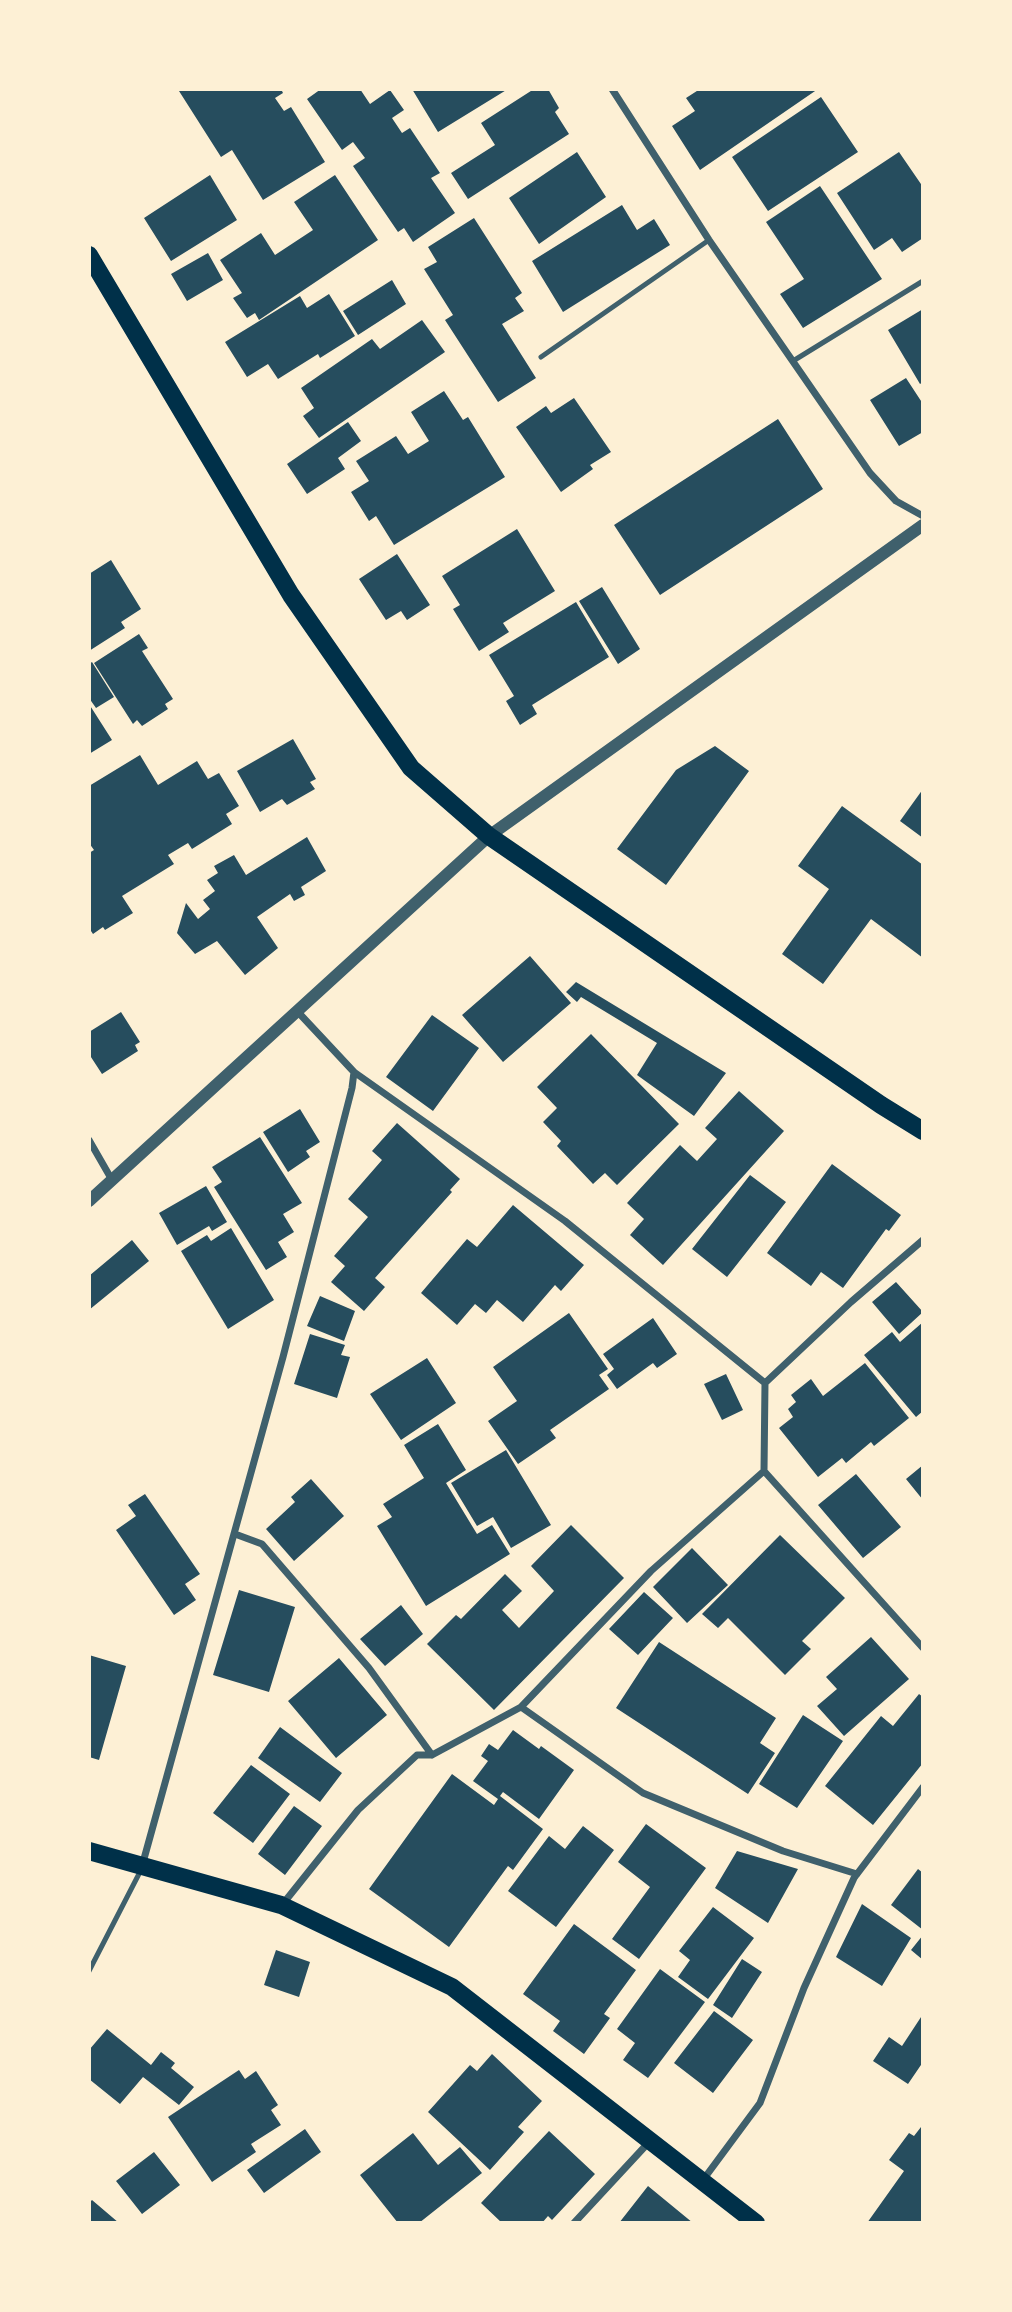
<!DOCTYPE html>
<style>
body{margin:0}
#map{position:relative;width:1012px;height:2312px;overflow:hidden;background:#fdf0d5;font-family:Lato,sans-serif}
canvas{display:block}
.frame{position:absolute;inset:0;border:91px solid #fdf0d5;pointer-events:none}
</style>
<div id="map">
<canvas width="1012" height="2312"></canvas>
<div class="frame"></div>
</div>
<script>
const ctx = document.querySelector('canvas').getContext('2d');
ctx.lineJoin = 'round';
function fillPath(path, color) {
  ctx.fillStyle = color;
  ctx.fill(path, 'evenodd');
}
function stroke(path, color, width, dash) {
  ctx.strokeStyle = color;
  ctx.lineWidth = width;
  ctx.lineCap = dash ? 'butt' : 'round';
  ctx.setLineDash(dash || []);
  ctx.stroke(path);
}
const building = new Path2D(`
 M182,89H281L283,93L275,98L284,111L291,107L325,162L263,200L232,150L221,157L179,91Z
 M321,89H360L370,104L390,90L404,110L392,118L402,133L410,128L440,173L431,178L455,213L413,242L404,228L398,232L353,166L365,158L353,142L342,150L307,99Z
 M412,89H508L438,132Z
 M534,89H548L559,108L555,112L569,134L468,199L451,173L495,145L481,123Z
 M700,89H818L700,170L672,126L695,111L686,98Z
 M821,97L858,152L768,211L732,157Z
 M577,152L606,197L539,244L509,198Z
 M899,152L923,187V238L902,252L892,238L874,250L837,193Z
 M210,175L237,220L171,261L144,218Z
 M335,175L378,240L259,320L255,313L247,318L233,298L242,293L220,260L261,233L275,255L313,230L294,202Z
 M820,186L882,279L803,328L780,294L804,279L766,222Z
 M622,205L637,230L654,219L670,245L563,312L532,261Z
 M474,218L522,293L515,298L524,311L502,324L536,378L498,402L445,320L453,315L424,269L437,262L428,247Z
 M208,253L223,280L187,301L171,274Z
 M392,280L406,304L358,335L343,311Z
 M329,294L355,336L320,358L318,354L278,379L268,364L247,377L225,342L300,296L307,308Z
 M923,309V382L920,384L888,330Z
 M422,320L445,352L319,438L303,416L314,408L301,388L372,339L380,349Z
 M906,378L923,404V432L899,446L870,400Z
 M444,391L463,420L468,417L505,477L394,545L376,516L369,521L351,492L369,481L356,461L396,436L408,454L429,441L411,412Z
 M574,398L611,452L590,465L593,469L561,492L516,427L546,406L551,413Z
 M778,419L823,489L660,595L614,525Z
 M348,422L361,441L338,458L345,469L307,494L287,464Z
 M517,529L555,591L503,623L509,632L479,651L453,609L460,605L442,576Z
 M397,554L430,605L407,620L401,611L386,620L359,579Z
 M111,560L141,609L121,622L125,628L89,651V574Z
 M602,587L640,649L618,664L579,601Z
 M576,602L609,657L532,705L537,714L520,725L506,701L514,696L489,655Z
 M139,634L148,648L142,651L173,699L165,704L168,709L142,726L137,720L133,724L94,663Z
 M92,662L114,697L96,708L89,698V664Z
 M89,704L112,740L89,754Z
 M293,739L316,779L310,782L315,789L287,805L282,799L260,812L237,771Z
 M715,746L749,771L666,885L617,849L676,770Z
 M140,755L158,785L197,761L208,779L219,773L239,806L226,814L232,824L192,849L188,843L168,855L174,864L122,896L133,913L105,930L103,927L93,934L89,928V853L94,850L89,843V786Z
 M923,789V838L900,821Z
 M842,806L923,865V958L871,919L823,984L782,954L829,889L798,866Z
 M307,837L326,871L301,887L305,895L294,901L290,894L257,917L278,948L245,975L217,941L195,954L177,933L186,903L198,919L210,909L203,900L215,891L207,880L218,873L214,866L234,855L246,875Z
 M530,956L571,1003L503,1062L462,1015Z
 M576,982L726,1073L694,1116L637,1075L657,1043L581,997L577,1002L566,992Z
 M121,1012L140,1042L135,1045L138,1051L102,1074L89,1054V1032Z
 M432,1015L479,1048L433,1111L386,1077Z
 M591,1034L679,1124L617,1185L605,1173L593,1184L557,1146L561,1141L543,1122L557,1108L537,1087Z
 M739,1091L784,1131L663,1265L630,1235L644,1219L627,1203L680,1145L697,1161L717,1139L705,1128Z
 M300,1109L320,1142L306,1151L310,1157L288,1172L263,1132Z
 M397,1123L460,1179L450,1190L452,1192L375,1278L385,1287L364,1311L331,1282L345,1266L334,1256L368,1217L348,1199L382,1160L372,1151Z
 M260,1137L302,1203L283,1214L294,1232L278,1242L287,1257L266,1270L214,1187L222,1182L212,1167Z
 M832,1164L901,1215L889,1231L886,1229L843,1288L821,1272L811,1286L767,1253Z
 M750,1175L786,1202L727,1277L692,1249Z
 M206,1186L227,1222L212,1231L209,1226L177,1245L159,1213Z
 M513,1205L584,1265L561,1291L555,1285L523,1322L497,1300L486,1313L475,1304L457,1325L421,1293L467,1239L477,1247Z
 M231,1228L274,1300L228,1329L181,1251L207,1235L211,1241Z
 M132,1240L149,1261L89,1310V1276Z
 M896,1282L923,1312L899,1334L872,1302Z
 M320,1296L355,1311L344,1341L307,1326Z
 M569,1313L608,1369L599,1375L609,1389L550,1430L556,1438L518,1464L488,1421L517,1401L493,1367Z
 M653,1318L677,1354L657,1368L653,1363L617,1389L607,1375L614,1369L603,1354Z
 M923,1322V1411L916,1417L864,1355L892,1332L900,1342Z
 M310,1334L345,1345L341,1355L350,1357L337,1398L294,1384Z
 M427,1358L456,1403L401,1440L370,1394Z
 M865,1363L909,1418L874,1446L871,1442L846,1463L842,1458L818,1477L779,1428L793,1417L788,1409L796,1402L791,1395L811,1379L823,1396Z
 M726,1374L743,1410L722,1420L704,1384Z
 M438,1424L466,1470L446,1483L477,1534L492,1525L510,1554L426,1606L377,1526L392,1517L383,1504L424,1478L404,1445Z
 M506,1450L551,1525L511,1548L493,1517L477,1526L451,1483Z
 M923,1465V1500L906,1479Z
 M856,1474L901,1527L863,1558L818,1505Z
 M311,1479L344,1516L294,1561L266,1529L295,1502L291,1497Z
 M145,1494L200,1574L185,1584L196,1600L174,1615L116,1530L136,1516L128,1505Z
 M571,1525L624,1578L494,1710L427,1644L456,1615L461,1619L505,1574L522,1591L502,1610L519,1628L554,1591L531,1566Z
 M780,1535L845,1598L802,1641L811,1649L785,1675L728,1618L718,1628L702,1614Z
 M692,1548L728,1585L687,1623L653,1587Z
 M239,1590L295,1607L269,1692L213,1675Z
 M644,1592L673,1618L638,1655L609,1629Z
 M401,1605L423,1634L385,1666L360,1639Z
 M871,1637L909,1679L844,1736L817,1706L837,1689L826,1677Z
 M659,1642L776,1718L760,1743L775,1753L748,1794L616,1708Z
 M89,1655L126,1666L99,1760L89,1757Z
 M339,1658L387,1715L336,1758L288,1701Z
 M919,1694L923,1697V1763L873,1825L825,1786L881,1716L893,1726Z
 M803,1715L843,1741L797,1808L759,1784Z
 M280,1727L342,1773L320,1802L258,1758Z
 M513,1730L539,1749L541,1746L574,1770L539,1819L503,1792L500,1796L543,1829L513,1870L508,1866L449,1947L369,1889L452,1774L494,1805L498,1799L473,1781L488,1761L481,1756L489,1744L498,1750Z
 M251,1765L290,1794L253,1843L213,1813Z
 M294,1806L322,1826L285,1875L258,1854Z
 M646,1824L706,1868L639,1959L612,1939L650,1887L618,1862Z
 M583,1826L614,1850L556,1927L508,1891L549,1836L565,1849Z
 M737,1851L798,1869L768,1923L715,1888Z
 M918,1869L923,1873V1930L891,1905Z
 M862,1904L911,1938L882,1986L836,1957Z
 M713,1907L754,1938L708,1999L678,1977L690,1960L679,1951Z
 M574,1924L636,1970L604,2014L610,2018L584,2054L553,2031L560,2021L523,1994Z
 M923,1935V1960L911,1950Z
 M276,1950L310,1962L299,1997L264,1985Z
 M742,1959L762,1972L732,2018L713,2005Z
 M660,1969L705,2002L648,2078L623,2060L635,2043L617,2029Z
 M714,2011L753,2040L713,2093L674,2063Z
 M923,2014V2062L908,2084L873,2061L889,2037L902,2046Z
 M107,2029L151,2065L161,2052L175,2063L171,2068L194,2087L179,2105L143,2077L120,2104L89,2079V2050Z
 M492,2054L542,2101L518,2127L524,2132L490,2170L428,2112L470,2065L477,2071Z
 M239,2070L245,2079L256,2071L278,2105L271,2110L281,2125L251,2144L256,2152L212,2182L168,2117Z
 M921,2127L923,2128V2223H867L904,2171L889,2160L909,2133L914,2136Z
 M305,2129L321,2152L264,2193L247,2170Z
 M549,2131L595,2174L552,2220L548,2216L542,2223H502L481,2203Z
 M413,2133L438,2165L460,2147L482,2173L419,2223H398L360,2175Z
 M154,2152L180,2185L142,2214L116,2181Z
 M648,2186L693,2223H619Z
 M92,2200L119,2223H89V2203Z`);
const service = new Path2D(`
 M541,357L709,240
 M793,361L923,281
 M89,1971L142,1868`);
const minor = new Path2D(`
 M612,89L709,240L870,473L896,501L923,516
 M354,1072L565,1221L765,1383
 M89,1140L112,1180
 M764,1471L923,1648
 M235,1534L262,1544L369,1668L432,1755
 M521,1707L643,1793L783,1851L857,1874
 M142,1866L283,1357L352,1088L354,1072L297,1011
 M282,1905L358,1810L417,1755H432L521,1707L651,1571L764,1471L765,1383L851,1302L923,1240
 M703,2180L760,2103L804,1988L854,1878L923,1787
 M574,2223L650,2141`);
const tertiary = new Path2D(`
 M89,1201L489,836L923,525`);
const primary = new Path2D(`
 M89,255L291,595L411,768L489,836L881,1105L923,1131
 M89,1851L281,1905L452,1987L756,2223`);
fillPath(building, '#264d5e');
stroke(service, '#3f606c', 5);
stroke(minor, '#3f606c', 7);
stroke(tertiary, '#3f606c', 12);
stroke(primary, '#003049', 18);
</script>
